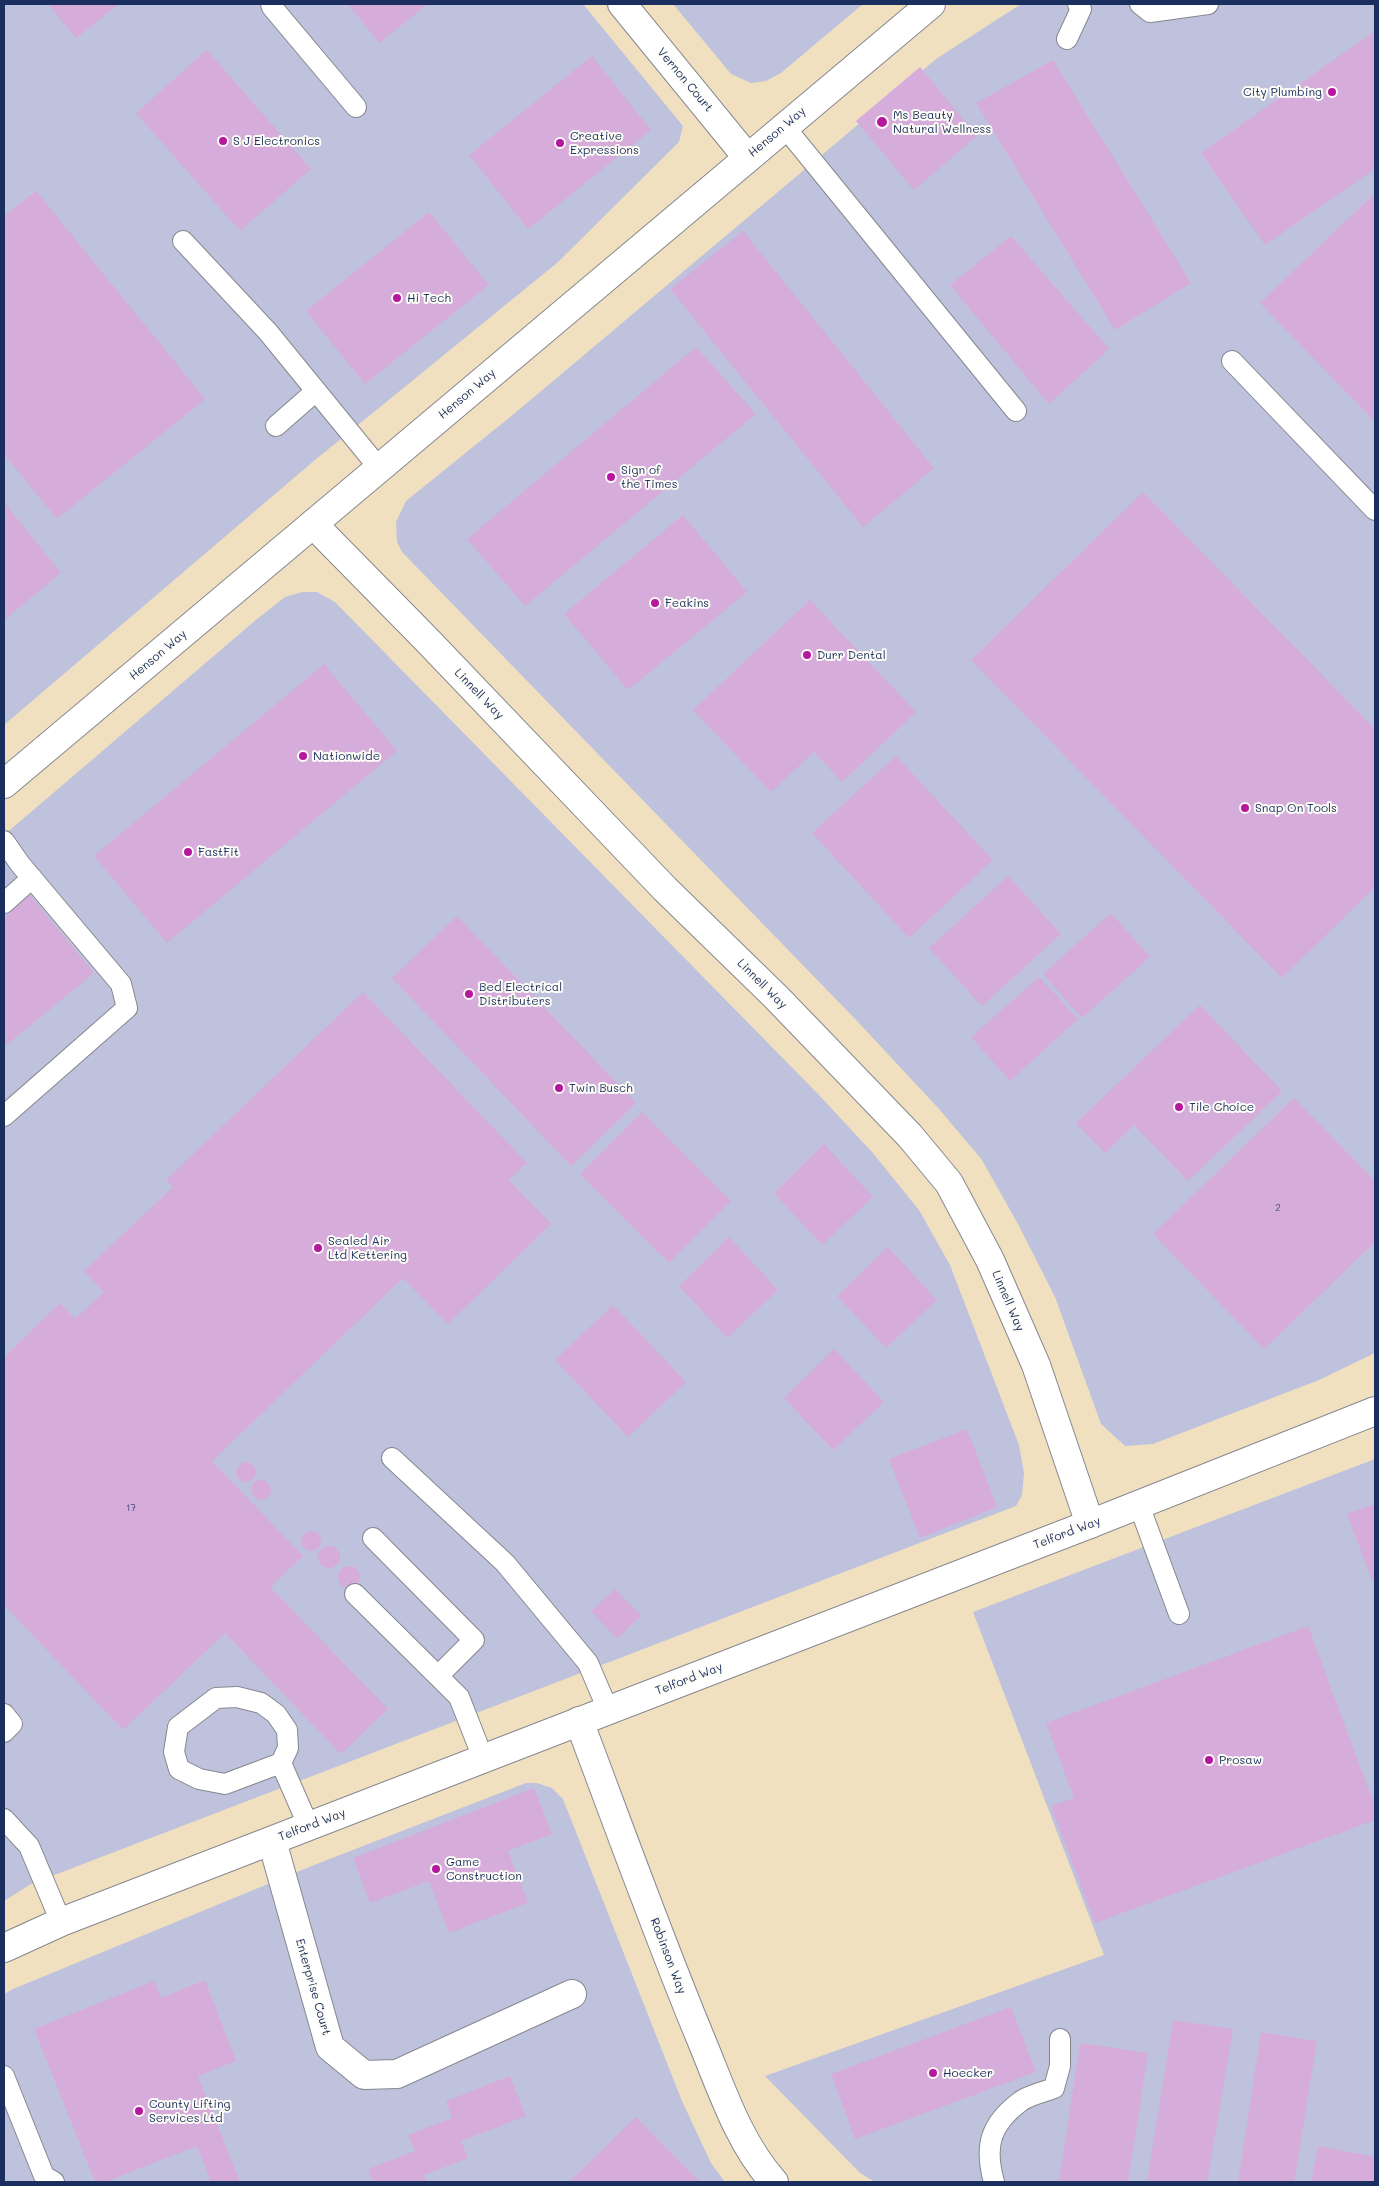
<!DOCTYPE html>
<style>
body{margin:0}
#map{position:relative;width:1379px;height:2186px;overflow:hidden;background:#f1e0c0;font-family:Mali,sans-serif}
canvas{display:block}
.frame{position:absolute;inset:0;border:5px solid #1b2f5e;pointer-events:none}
</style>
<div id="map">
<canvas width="1379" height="2186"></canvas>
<div class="frame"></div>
</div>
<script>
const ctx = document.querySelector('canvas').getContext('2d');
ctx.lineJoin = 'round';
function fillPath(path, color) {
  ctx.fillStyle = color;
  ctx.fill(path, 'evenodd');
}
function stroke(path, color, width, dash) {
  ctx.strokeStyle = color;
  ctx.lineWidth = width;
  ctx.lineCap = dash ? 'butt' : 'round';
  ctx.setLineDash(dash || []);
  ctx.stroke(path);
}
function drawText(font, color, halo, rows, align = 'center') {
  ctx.font = font + ' Mali,sans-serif';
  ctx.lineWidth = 4;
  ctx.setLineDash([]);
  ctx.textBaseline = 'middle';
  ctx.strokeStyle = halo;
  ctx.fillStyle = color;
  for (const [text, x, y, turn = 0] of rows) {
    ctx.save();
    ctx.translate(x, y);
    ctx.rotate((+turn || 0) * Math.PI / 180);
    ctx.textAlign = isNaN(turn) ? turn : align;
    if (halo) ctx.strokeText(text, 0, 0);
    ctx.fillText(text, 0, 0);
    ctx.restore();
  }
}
const industrial = new Path2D(`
 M4,4H583L683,126L679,142L557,263L315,460L4,725Z
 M673,4H863L781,73L766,81L751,83L731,74Z
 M1021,4H1375V1353L1319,1380L1153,1444L1125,1446L1101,1424L1055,1297L1019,1226L982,1160L939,1109L858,1022L402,552L397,542L396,522L406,501L515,413L936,59Z
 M302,592H317L335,602L819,1095L872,1152L919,1210L950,1265L1019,1445L1024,1473L1022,1495L1016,1506L31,1884L4,1901V835L257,619L285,597Z
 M1375,1459V2182H875L860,2173L765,2076L1104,1955L973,1612Z
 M526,1783H537L552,1788L563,1799L682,2101L711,2163L725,2182H4V1994L13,1989L314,1865Z`);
const building = new Path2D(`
 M48,4H119L76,38Z
 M348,4H428L379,43Z
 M1375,31V169L1265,245L1201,153Z
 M207,50L311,169L240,231L136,113Z
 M592,56L651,130L528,229L469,155Z
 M1053,60L1191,283L1115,330L976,103Z
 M920,67L977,136L914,190L856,121Z
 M36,191L205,399L57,519L4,454V216Z
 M1375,193V422L1260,303Z
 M429,212L489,285L365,384L306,311Z
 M743,231L934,468L863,527L670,289Z
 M1011,236L1109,349L1049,404L950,285Z
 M696,347L756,414L525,606L467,539Z
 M1143,492L1375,729V887L1282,978L971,660Z
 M4,502L61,573L4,620Z
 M683,515L747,592L628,690L564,614Z
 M810,600L916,712L842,782L814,752L771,792L693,710Z
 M324,664L397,751L167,943L94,856Z
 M896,756L993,860L909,938L812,833Z
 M1008,876L1061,934L982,1006L929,948Z
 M30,895L94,973L4,1047V917Z
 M1111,913L1150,957L1082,1018L1043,974Z
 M457,916L636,1103L571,1166L392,978Z
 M1039,977L1078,1019L1010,1081L971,1037Z
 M363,992L527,1163L509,1180L551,1224L448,1324L403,1278L212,1461L303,1556L270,1587L388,1709L341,1754L225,1633L123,1730L4,1605V1357L60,1303L75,1319L104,1292L84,1271L173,1187L166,1180Z
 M1200,1005L1282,1091L1188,1181L1134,1125L1105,1153L1076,1123Z
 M1294,1098L1375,1181V1242L1264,1349L1153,1234Z
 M642,1112L731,1201L669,1263L580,1174Z
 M824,1144L873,1197L822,1245L774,1193Z
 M729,1237L778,1290L727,1338L679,1286Z
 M888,1247L937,1300L886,1348L837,1296Z
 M613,1305L686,1382L628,1437L555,1360Z
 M834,1349L884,1402L833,1450L784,1398Z
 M967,1429L997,1507L920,1538L889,1459Z
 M236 1472a10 10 0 1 1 20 0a10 10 0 1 1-20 0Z
 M251 1490a10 10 0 1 1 20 0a10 10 0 1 1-20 0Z
 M1375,1504V1588L1347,1514Z
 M301 1541a10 10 0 1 1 20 0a10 10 0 1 1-20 0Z
 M318 1557a11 11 0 1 1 22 0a11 11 0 1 1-22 0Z
 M338 1577a11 11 0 1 1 22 0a11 11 0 1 1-22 0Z
 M615,1589L641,1616L617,1639L591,1611Z
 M1308,1626L1375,1807V1820L1095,1923L1051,1806L1074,1798L1046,1723Z
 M534,1788L552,1834L508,1851L528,1903L449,1933L429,1881L370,1903L353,1858Z
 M205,1980L236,2061L198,2076L240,2182H211L197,2146L105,2182H95L34,2029L154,1981L161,1998Z
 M1011,2007L1036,2072L855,2139L831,2074Z
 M1173,2020L1233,2029L1207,2182H1147Z
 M1261,2032L1317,2041L1294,2182H1238Z
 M1080,2043L1148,2053L1128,2182H1059Z
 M510,2076L526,2116L461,2141L468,2158L424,2175L427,2182H373L368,2169L415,2151L408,2135L452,2118L446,2101Z
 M636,2117L700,2182H569Z
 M1318,2146L1375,2157V2182H1311Z`);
const service = new Path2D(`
 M271,4L272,7L356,107
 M1140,4L1150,12L1208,4
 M1067,39L1081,9L1078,4
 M784,126L1016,411
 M183,241L268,332L379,468
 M1232,361L1375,510
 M276,426L316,391
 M4,841L20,864L121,984L127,1008L4,1116
 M4,903L32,878
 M392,1458L505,1563L588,1663L608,1710
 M1139,1505L1179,1614
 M373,1538L474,1640L438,1676
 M355,1594L459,1697L483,1758
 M237,1697L261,1703L276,1714L287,1730L288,1748L281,1763L225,1784L199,1779L179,1769L174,1752L178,1727L216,1698Z
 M4,1714L12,1724L4,1732
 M281,1763L309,1827
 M4,1819L29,1846L61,1922
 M4,2076L44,2176L54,2182
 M994,2182C984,2146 990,2124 1021,2101C1030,2095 1044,2092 1054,2088L1060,2066V2039`);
const minor = new Path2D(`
 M622,4L747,157
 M313,524L427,640L665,889L776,997L910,1136L949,1183L990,1260L1036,1365L1090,1524
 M579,1721C619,1827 657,1933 700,2037C721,2087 738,2142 774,2182
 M272,1841L330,2047L364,2075L397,2074L572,1994`);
const tertiary = new Path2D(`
 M4,784L931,4
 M4,1948L61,1922L1090,1524L1375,1411`);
const markers = [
 [1332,92,5,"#b5179e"],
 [882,122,6,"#b5179e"],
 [223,141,5,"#b5179e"],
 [560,143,5,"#b5179e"],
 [397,298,5,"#b5179e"],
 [611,477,5,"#b5179e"],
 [655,603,5,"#b5179e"],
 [807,655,5,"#b5179e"],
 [303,756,5,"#b5179e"],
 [1245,808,5,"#b5179e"],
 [188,852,5,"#b5179e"],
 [469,994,5,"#b5179e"],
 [559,1088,5,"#b5179e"],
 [1179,1107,5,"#b5179e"],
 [318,1248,5,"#b5179e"],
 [1209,1760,5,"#b5179e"],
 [436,1869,5,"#b5179e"],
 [933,2073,5,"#b5179e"],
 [139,2111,5,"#b5179e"]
];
const numberNames = [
 ["2",1278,1208],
 ["17",131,1508]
];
const streetNames = [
 ["Vernon Court",685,80,50],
 ["Henson Way",777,132,-40],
 ["Henson Way",467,394,-40],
 ["Henson Way",158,655,-40],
 ["Linnell Way",479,694,46],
 ["Linnell Way",762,984,45],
 ["Linnell Way",1008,1301,67],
 ["Telford Way",1067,1533,-21],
 ["Telford Way",689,1679,-21],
 ["Telford Way",312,1825,-21],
 ["Robinson Way",668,1956,69],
 ["Enterprise Court",313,1987,74]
];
const poiNames = [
 ["City Plumbing",1322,92,"right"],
 ["Ms Beauty",893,115],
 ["Natural Wellness",893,129],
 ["Creative",570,136],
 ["Expressions",570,150],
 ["S J Electronics",233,141],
 ["Hi Tech",407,298],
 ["Sign of",621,470],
 ["the Times",621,484],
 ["Feakins",665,603],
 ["Durr Dental",817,655],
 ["Nationwide",313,756],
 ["Snap On Tools",1255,808],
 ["FastFit",198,852],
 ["Bed Electrical",479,987],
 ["Distributers",479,1001],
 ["Twin Busch",569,1088],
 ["Tile Choice",1189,1107],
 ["Sealed Air",328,1241],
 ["Ltd Kettering",328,1255],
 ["Prosaw",1219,1760],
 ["Game",446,1862],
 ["Construction",446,1876],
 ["Hoecker",943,2073],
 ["County Lifting",149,2104],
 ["Services Ltd",149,2118]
];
fillPath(industrial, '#bfc2dd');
fillPath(building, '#d6acdb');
stroke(service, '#86888f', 22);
stroke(minor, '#86888f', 30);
stroke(tertiary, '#86888f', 30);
stroke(service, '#fff', 20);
stroke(minor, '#fff', 28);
stroke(tertiary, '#fff', 28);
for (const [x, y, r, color] of markers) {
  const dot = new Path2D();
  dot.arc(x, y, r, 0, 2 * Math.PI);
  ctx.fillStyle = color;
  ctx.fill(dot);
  stroke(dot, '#fdfcf7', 2);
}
drawText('10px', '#4a4e7d', null, numberNames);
drawText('12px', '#1b2f5e', '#fdfcf7', streetNames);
drawText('12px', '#1b2f5e', '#fdfcf7', poiNames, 'left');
</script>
